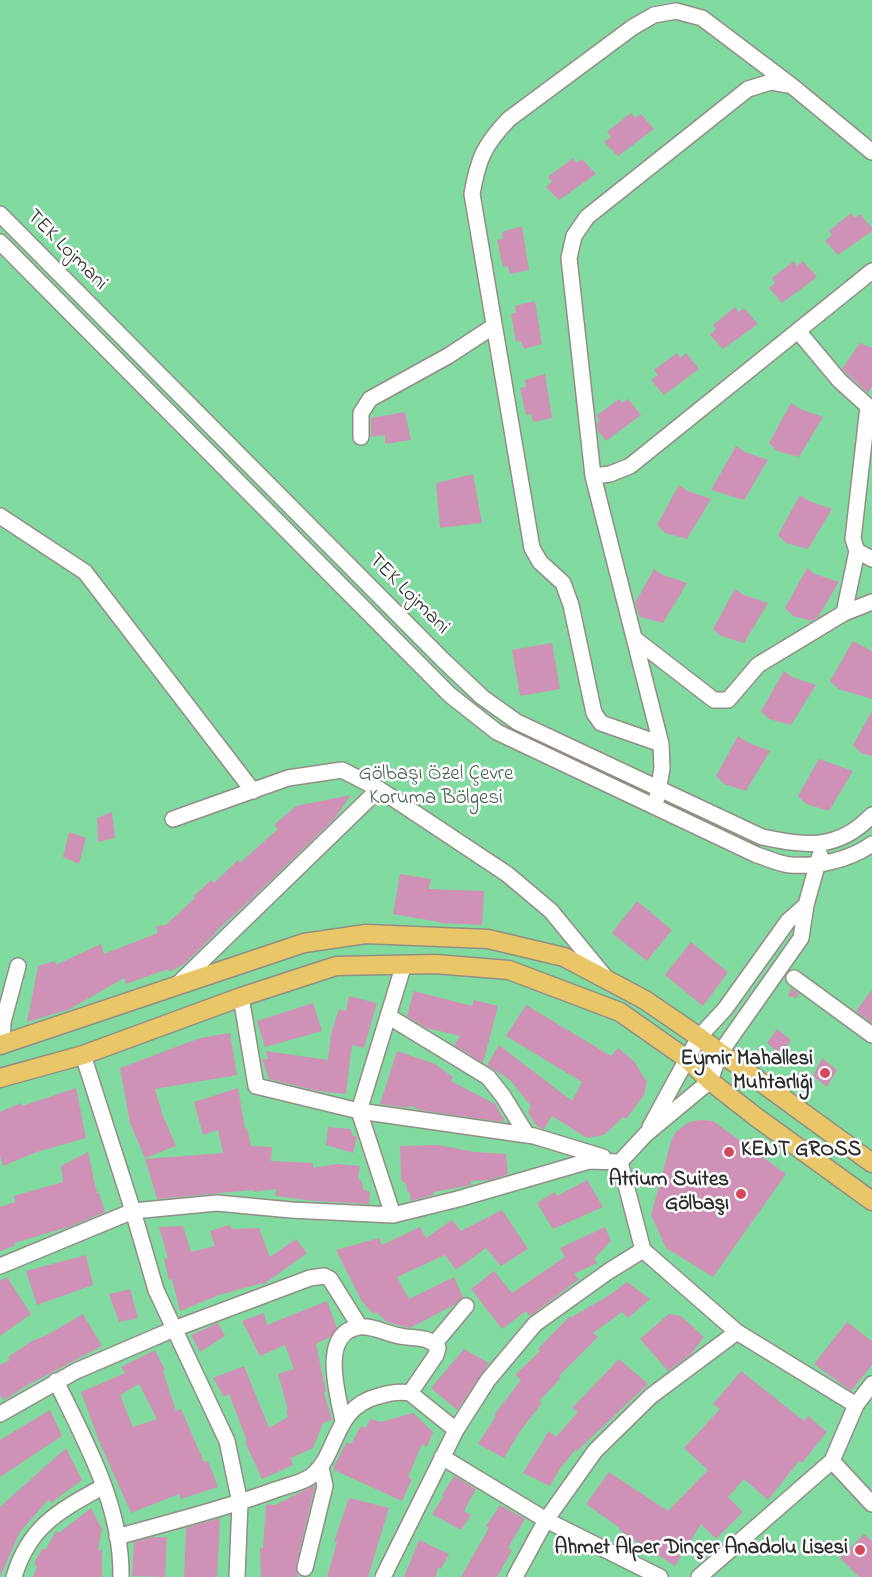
<!DOCTYPE html>
<meta charset="utf-8">
<style>
body{margin:0}
canvas{display:block;background:#f8f1e2}
</style>
<canvas width="872" height="1577"></canvas>
<script>
const ctx = document.querySelector('canvas').getContext('2d');
ctx.lineJoin = 'round';
function fillPath(path, color) {
  ctx.fillStyle = color;
  ctx.fill(path, 'evenodd');
}
function stroke(path, color, width, dash) {
  ctx.strokeStyle = color;
  ctx.lineWidth = width;
  ctx.lineCap = dash ? 'butt' : 'round';
  ctx.setLineDash(dash || []);
  ctx.stroke(path);
}
function drawText(font, color, halo, rows, align = 'center') {
  ctx.font = font + ' "Indie Flower",sans-serif';
  ctx.lineWidth = 5;
  ctx.setLineDash([]);
  ctx.textBaseline = 'middle';
  ctx.strokeStyle = halo;
  ctx.fillStyle = color;
  for (const [text, x, y, turn = 0] of rows) {
    ctx.save();
    ctx.translate(x, y);
    ctx.rotate((+turn || 0) * Math.PI / 180);
    ctx.textAlign = isNaN(turn) ? turn : align;
    if (halo) ctx.strokeText(text, 0, 0);
    ctx.fillText(text, 0, 0);
    ctx.restore();
  }
}
const green = new Path2D(`
 M0,0H872V1577H0Z`);
const building = new Path2D(`
 M631,113L635,118L641,114L654,129L618,156L604,142L611,137L607,132Z
 M573,158L576,163L582,159L596,174L559,200L546,187L552,182L548,177Z
 M851,213L854,218L860,214L872,228V231L838,255L825,241L832,235L829,231Z
 M522,226L529,270L510,274L508,266L503,267L497,240L503,239L502,232Z
 M794,261L797,266L803,261L817,277L782,303L769,288L775,283L772,278Z
 M535,301L542,344L524,349L521,341L516,342L511,314L516,313L515,306Z
 M735,307L739,312L744,308L758,324L723,349L710,335L716,329L713,325Z
 M860,343L872,348V386L868,393L842,369Z
 M677,353L680,358L686,353L699,369L664,395L651,380L658,375L654,370Z
 M545,374L552,418L533,422L531,414L526,415L520,388L526,387L525,380Z
 M619,399L622,403L628,399L641,415L606,441L598,431L597,423L600,420L596,416Z
 M791,403L800,409L823,417L799,457L777,451L769,443Z
 M405,412L411,440L385,444V435L371,437V418Z
 M736,446L745,452L768,460L744,500L711,490Z
 M473,474L482,523L440,528L436,483Z
 M679,485L688,491L711,499L687,539L665,533L657,525Z
 M800,495L809,501L832,509L808,549L786,543L778,535Z
 M807,568L815,574L839,582L818,617L812,621L793,616L785,608Z
 M654,569L663,575L687,583L663,623L640,617L635,603Z
 M735,589L744,595L768,603L744,643L721,636L713,629Z
 M853,641L872,651V699L838,689L830,681Z
 M552,643L560,689L520,696L512,650Z
 M784,671L792,677L816,685L791,725L769,719L761,711Z
 M872,711V756L861,753L853,745Z
 M738,736L747,742L770,751L746,791L724,784L716,776Z
 M819,759L853,771L829,811L806,804L798,796Z
 M351,795L334,819L246,904L215,932L216,933L184,964L169,972L168,969L126,984L124,978L70,1009L27,1022L38,966L55,961L56,965L101,944L104,954L158,933L156,926L166,925L195,898L194,896L211,880L214,883L238,860L240,863L278,829L274,825L296,806Z
 M112,812L115,838L98,842L97,818Z
 M69,832L86,838L79,864L63,857Z
 M400,874L431,879L429,889L484,891L482,925L439,923V922L393,914Z
 M637,901L672,930L647,961L612,933Z
 M691,942L728,972L703,1006L665,975Z
 M791,988L799,994L796,998L788,996Z
 M872,990V1023L856,1011Z
 M414,991L472,1006L474,1000L498,1006L483,1063L454,1045L460,1036L426,1028L407,1016Z
 M349,996L377,1003L364,1048L352,1045L346,1094L318,1091L269,1079L262,1059H268L266,1051L328,1060L331,1034L339,1009L346,1011Z
 M313,1003L322,1031L265,1047L257,1021Z
 M526,1005L611,1056L618,1048L634,1061L647,1082L644,1095L626,1119L623,1117L604,1135L587,1138L552,1116L544,1129L540,1128L535,1124L528,1112L531,1106L510,1080L487,1065L499,1045L572,1101L582,1082L506,1036Z
 M777,1029L791,1040L781,1055L767,1043Z
 M230,1033L237,1075L155,1089L163,1116L176,1146L145,1158L130,1123L120,1068L200,1038Z
 M397,1051L435,1064L453,1077L451,1081L495,1104L504,1119L503,1122L419,1110L410,1105L409,1108L380,1104Z
 M822,1058L837,1070L827,1087L813,1076Z
 M76,1088L86,1138L37,1152L3,1166L0,1156V1112L21,1103L22,1106Z
 M238,1088L245,1129L247,1128L251,1146L272,1147L271,1161L313,1163V1168L337,1164L360,1166L358,1178L362,1182L363,1189L370,1192L369,1204L315,1201L275,1196L276,1189L253,1192V1190L157,1199L145,1159L223,1153L218,1130L203,1135L194,1102Z
 M701,1120L713,1121L786,1174L713,1277L666,1248L651,1215L672,1138L676,1132L689,1122Z
 M328,1127L351,1129L352,1135L357,1137L353,1153L326,1145Z
 M438,1145L475,1152L506,1154L508,1174L490,1180L471,1181V1185L434,1192L433,1195L410,1201V1193L407,1191L406,1184L401,1180L400,1146Z
 M88,1152L97,1193H99L105,1212L69,1227L14,1243L15,1246L0,1251V1207L15,1202L14,1196L63,1182L61,1166Z
 M587,1180L603,1207L553,1229L537,1203L555,1192L557,1196Z
 M502,1210L528,1249L501,1266L486,1248L456,1270L445,1255L397,1277L409,1299L454,1277L463,1297L454,1305L410,1328L387,1322L376,1312L373,1314L361,1300L336,1250L379,1238L382,1245L420,1227L426,1238L452,1220L461,1231Z
 M229,1225L232,1229L259,1228L270,1257L296,1239L307,1253L263,1285L262,1283L219,1295L180,1311L172,1279L169,1280L164,1259L168,1258L159,1227L183,1226L191,1252L215,1246L210,1231Z
 M605,1227L611,1241L594,1259L597,1263L574,1274L579,1279L530,1316L526,1311L502,1329L471,1289L494,1271L512,1293L565,1257L560,1248Z
 M86,1255L93,1285L37,1305L26,1271Z
 M7,1277L31,1314L0,1336V1281Z
 M627,1282L650,1299L628,1318L622,1312L593,1333L598,1337L559,1376L561,1378L539,1401L542,1403L521,1430L504,1458L478,1444L496,1416L494,1415L521,1380L515,1375L540,1351L538,1349L570,1316L572,1317L608,1296Z
 M130,1289L138,1318L119,1322L109,1294Z
 M327,1301L337,1328L330,1337L316,1344L326,1392L324,1393L332,1420L323,1423L313,1448L291,1458L293,1465L262,1479L245,1442L247,1441L229,1394L224,1397L213,1378L244,1366L269,1428L288,1417L286,1411L288,1410L278,1374L294,1369L285,1345L260,1356L242,1321L264,1313L267,1325Z
 M83,1314L102,1346L28,1385L4,1400L0,1395V1365L10,1360L8,1357L32,1341L47,1335Z
 M669,1314L681,1316L704,1337L690,1355L668,1371L640,1339Z
 M847,1322L872,1341V1365L851,1391L814,1364Z
 M218,1323L225,1336L200,1352L191,1335Z
 M464,1349L489,1363L457,1410L431,1388Z
 M155,1350L165,1370L163,1371L176,1411L181,1409L204,1462L208,1461L218,1487L181,1499L179,1494L131,1513L99,1441L81,1392L125,1373L121,1367ZM139,1384L157,1419L133,1427L120,1395Z
 M619,1359L648,1384L577,1451L575,1450L559,1470L550,1486L523,1473L549,1431L556,1437L578,1412L572,1408Z
 M741,1371L804,1421L808,1416L827,1432L802,1463L799,1461L768,1500L744,1479L728,1497L743,1512L716,1539L701,1524L675,1566L619,1530L620,1528L586,1504L609,1472L668,1511L708,1470L684,1448L720,1409L713,1404Z
 M50,1410L62,1436L0,1477V1440Z
 M413,1413L433,1432L427,1447L422,1444L408,1477L412,1479L402,1501L334,1470V1466L347,1442L351,1444L361,1426L366,1428L370,1419L381,1422Z
 M66,1448L82,1480L51,1503L49,1499L20,1532L0,1577V1507Z
 M454,1476L476,1489L464,1511L471,1515L461,1530L432,1514L444,1496L442,1495Z
 M315,1485L296,1566L298,1577H261L260,1548H263L266,1504L275,1505Z
 M349,1498L389,1508L368,1577H327L337,1542H334Z
 M500,1505L525,1519L508,1548L512,1550L497,1577H461L489,1528L486,1526Z
 M91,1508L102,1529L98,1551L102,1549V1577H33L37,1567L34,1563L42,1549H46L56,1531L59,1533Z
 M220,1518L217,1577H184L186,1528Z
 M864,1534L872,1541V1577H859L840,1558Z
 M153,1537H167L165,1577L132,1576L134,1542Z
 M419,1540L449,1554L441,1569L438,1567L436,1577H404Z`);
const minor = new Path2D(`
 M0,214L443,660L482,697L517,722L762,837C806,846 838,851 872,815
 M0,242L450,695L497,732L757,855C767,858 779,864 790,865C817,867 850,860 872,844
 M798,331L839,380L872,410
 M868,406L853,539L857,551L872,559
 M361,437V413L370,399L448,356L494,326
 M593,476L610,474L630,466L872,271
 M0,516L85,572L253,791
 M857,551L844,613L872,602
 M635,639L714,700H728L758,665L844,613
 M661,744L601,723L594,713L571,605L563,583L540,562L532,548L472,194C478,159 484,145 509,119L633,27L654,15L676,11L702,18L792,86
 M657,798L662,768L661,744L593,476L569,258L574,236L587,217L748,89L771,82L792,86L872,152
 M173,819L288,778L342,770L379,789
 M820,855L806,905L801,938L720,1053L710,1081L646,1134L620,1162L643,1250L737,1332L856,1405
 M794,978L872,1035
 M178,984L379,789L507,874L551,911L606,978
 M241,997L256,1086L359,1111L534,1136L603,1157
 M388,1016L488,1077L503,1096L527,1135
 M2,1044L3,1022L18,966
 M83,1055L133,1211L156,1290L227,1441L240,1503L237,1577
 M650,1127L699,1037L725,1009L788,921L806,905
 M393,1215L359,1111L404,964
 M0,1266L133,1211L217,1203L291,1210L393,1215L458,1199L589,1161L620,1162
 M435,1343L466,1306
 M56,1381C86,1443 122,1506 121,1577
 M0,1414L76,1371L174,1329L310,1278L324,1276L330,1279L360,1327
 M343,1421C338,1395 319,1333 359,1327C372,1325 387,1334 400,1336C413,1339 429,1335 438,1348L436,1355L410,1393
 M442,1457L546,1520L660,1577
 M832,1461L872,1504
 M117,1537C170,1522 224,1509 275,1490C286,1486 301,1483 310,1477C340,1455 331,1408 379,1396C389,1393 399,1391 410,1393L456,1430
 M305,1568L325,1486L321,1467
 M14,1577C29,1526 59,1511 104,1486
 M383,1577L456,1430L488,1380L535,1324L609,1271L643,1250
 M515,1577L546,1520L595,1451L651,1396L737,1332
 M699,1577L832,1461L856,1405L872,1384`);
const major = new Path2D(`
 M0,1045L304,943L366,934L488,939L564,957L645,1000L699,1037L872,1163
 M0,1078L83,1055L241,997L336,966L435,964L509,970L620,1012L687,1059L710,1081L756,1117L872,1201`);
const markers = [
 [825,1073,6,"#d1495b"],
 [729,1152,6,"#d1495b"],
 [741,1194,6,"#d1495b"],
 [860,1550,6,"#d1495b"]
];
const streetNames = [
 ["TEK Lojmani",66,251,45],
 ["TEK Lojmani",408,595,45]
];
const parkNames = [
 ["Gölbaşı Özel Çevre",436,776],
 ["Koruma Bölgesi",436,800]
];
const poiNames = [
 ["Eymir Mahallesi",813,1061],
 ["Muhtarlığı",813,1085],
 ["KENT GROSS",741,1152,"left"],
 ["Atrium Suites",729,1182],
 ["Gölbaşı",729,1206],
 ["Ahmet Alper Dinçer Anadolu Lisesi",848,1550]
];
fillPath(green, '#81dba1');
fillPath(building, '#d091b6');
stroke(minor, '#928e86', 18);
stroke(major, '#928e86', 21);
stroke(minor, '#fff', 15);
stroke(major, '#e9c769', 18);
for (const [x, y, r, color] of markers) {
  const dot = new Path2D();
  dot.arc(x, y, r, 0, 2 * Math.PI);
  ctx.fillStyle = color;
  ctx.fill(dot);
  stroke(dot, '#fff', 2);
}
drawText('21px', '#2b2b2b', '#fff', streetNames);
drawText('21px', '#45604e', '#fff', parkNames);
drawText('bold 21px', '#2b2b2b', '#fff', poiNames, 'right');
</script>
